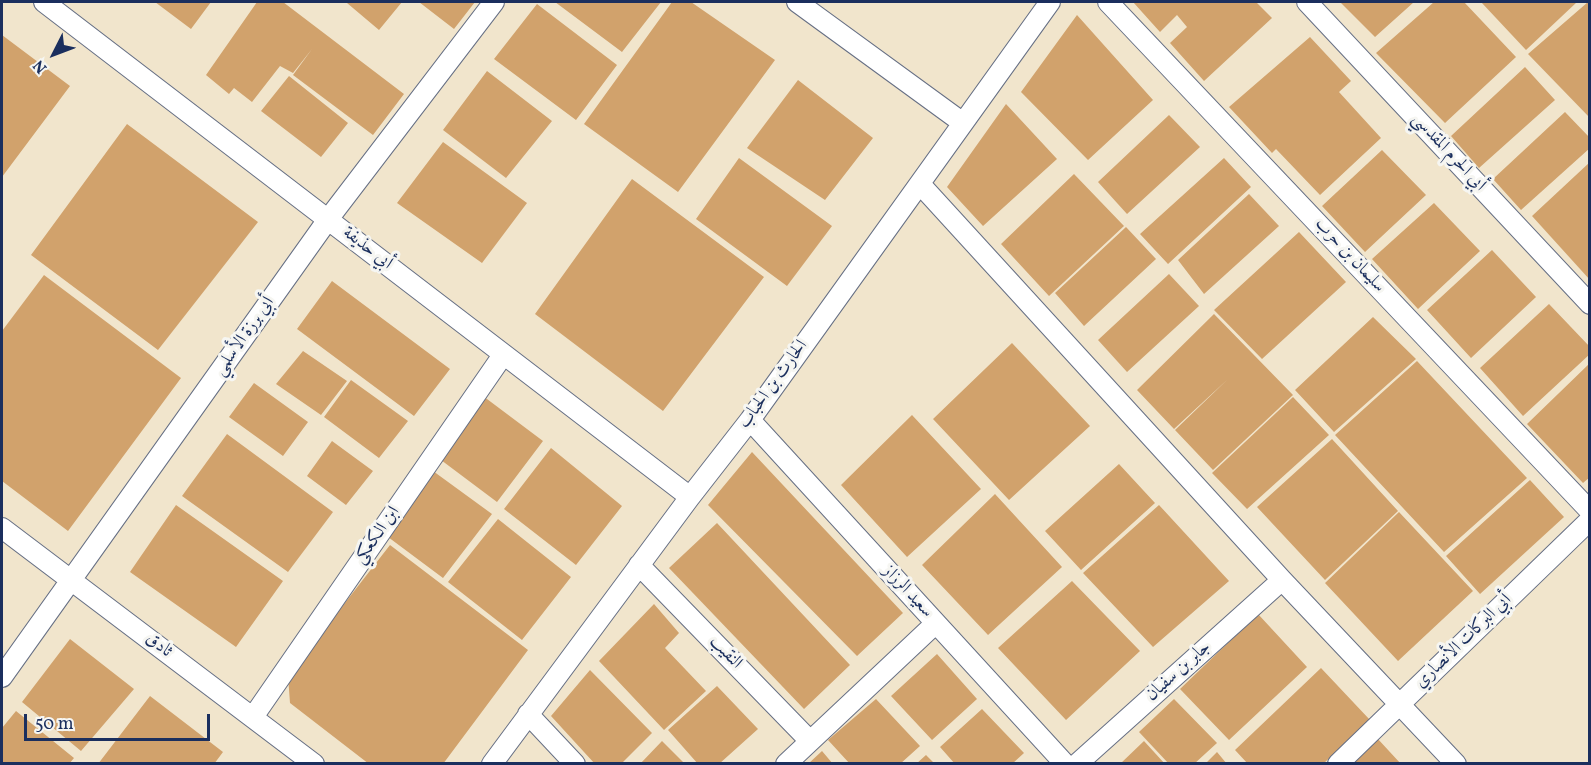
<!DOCTYPE html>
<meta charset="utf-8">
<style>
body{margin:0}
#map{position:relative;width:1591px;height:765px;overflow:hidden;background:#f1e5cc;font-family:Vollkorn,serif}
canvas{display:block}
.frame{position:absolute;inset:0;border:3px solid #1b2f5e;pointer-events:none}
.north{position:absolute;left:24px;top:24px;width:60px;height:60px;-webkit-text-stroke:4px #f6f6f2;paint-order:stroke;rotate:228deg;font-size:16px;font-weight:700;line-height:24px;text-align:center;color:#1b2f5e}
.north::after{content:'';display:block;margin:auto;width:21px;height:27px;background:#1b2f5e;clip-path:polygon(50% 0,100% 100%,50% 72%,0 100%)}
.scale{position:absolute;left:24px;top:714px;width:186px;height:27px;box-sizing:border-box;border:3px solid #1b2f5e;border-top:0;padding-left:8px;font-size:18px;line-height:21px;white-space:nowrap;color:#1b2f5e;-webkit-text-stroke:4px #f6f6f2;paint-order:stroke}
</style>
<div id="map">
<canvas width="1591" height="765"></canvas>
<div class="frame"></div>
<div class="north">N</div>
<div class="scale">50 m</div>
</div>
<script>
const ctx = document.querySelector('canvas').getContext('2d');
ctx.lineJoin = 'round';
function fillPath(path, color) {
  ctx.fillStyle = color;
  ctx.fill(path, 'evenodd');
}
function stroke(path, color, width, dash) {
  ctx.strokeStyle = color;
  ctx.lineWidth = width;
  ctx.lineCap = dash ? 'butt' : 'round';
  ctx.setLineDash(dash || []);
  ctx.stroke(path);
}
function drawText(font, color, halo, rows, align = 'center') {
  ctx.font = font + ' Vollkorn,Amiri,serif';
  ctx.lineWidth = 6;
  ctx.setLineDash([]);
  ctx.textBaseline = 'middle';
  ctx.strokeStyle = halo;
  ctx.fillStyle = color;
  for (const [text, x, y, turn = 0] of rows) {
    ctx.save();
    ctx.translate(x, y);
    ctx.rotate((+turn || 0) * Math.PI / 180);
    ctx.textAlign = isNaN(turn) ? turn : align;
    if (halo) ctx.strokeText(text, 0, 0);
    ctx.fillText(text, 0, 0);
    ctx.restore();
  }
}
const building = new Path2D(`
 M155,2H211L191,29Z
 M257,2H283L404,94L373,135L293,75L312,49L293,73L280,66L252,102L234,88L229,94L206,75Z
 M348,2H402L379,30L347,3Z
 M419,2H475L454,29Z
 M555,2H661L622,52Z
 M672,2H691L775,60L678,192L584,124Z
 M1133,2H1256L1272,18L1204,81L1170,43L1187,27L1177,15L1160,32Z
 M1340,2H1414L1375,37Z
 M1434,2H1464L1516,57L1445,123L1376,53Z
 M1481,2H1577L1526,50Z
 M1588,2H1590V118L1528,54Z
 M537,4L617,65L576,120L494,59Z
 M1077,15L1153,100L1088,160L1021,92Z
 M2,35L70,86L2,177Z
 M1310,37L1351,81L1339,92L1381,138L1320,195L1276,149L1272,153L1229,107Z
 M1525,67L1555,100L1479,168L1451,136Z
 M487,71L552,121L506,178L443,130Z
 M289,76L348,123L321,157L261,111Z
 M798,80L873,138L825,200L747,148Z
 M1006,104L1057,159L983,226L947,187Z
 M1565,112L1590,138V148L1521,210L1493,179Z
 M1169,115L1200,147L1127,214L1098,182Z
 M127,124L258,222L158,350L31,255Z
 M443,142L527,203L482,263L397,203Z
 M1382,150L1426,195L1365,252L1322,206Z
 M739,158L832,226L787,286L696,219Z
 M1224,158L1251,187L1168,264L1140,234Z
 M1590,162V280L1532,216Z
 M1074,174L1124,226L1049,296L1001,244Z
 M632,179L764,277L663,411L535,314Z
 M1249,194L1279,226L1204,294L1178,260Z
 M1434,203L1480,251L1418,309L1372,259Z
 M1126,227L1156,259L1084,326L1055,293Z
 M1299,232L1346,282L1262,359L1214,310Z
 M1492,250L1536,297L1471,358L1427,310Z
 M1169,274L1199,306L1127,372L1098,340Z
 M44,275L181,378L68,531L2,481V331Z
 M332,281L450,369L414,416L297,329Z
 M1549,304L1590,347V354L1523,416L1480,368Z
 M1214,314L1293,395L1213,470L1175,430L1228,379L1174,429L1137,390Z
 M1373,317L1416,359L1334,432L1295,390Z
 M1012,343L1090,426L1009,500L933,419Z
 M303,351L347,381L321,415L276,384Z
 M1417,361L1527,478L1444,552L1335,435Z
 M1590,363V477L1583,483L1527,424Z
 M351,380L408,421L379,458L324,417Z
 M254,383L308,422L283,456L229,417Z
 M483,396L543,441L497,502L437,457Z
 M1293,397L1329,435L1247,509L1212,473Z
 M912,415L981,489L907,557L841,485Z
 M227,434L333,512L288,572L182,496Z
 M1332,439L1398,511L1325,580L1257,507Z
 M332,441L373,471L346,505L307,476Z
 M551,448L622,506L576,565L504,509Z
 M752,452L903,613L857,656L708,505Z
 M1119,464L1155,503L1081,570L1045,531Z
 M433,471L492,514L443,578L384,534Z
 M1530,480L1564,517L1480,594L1446,556Z
 M995,494L1062,567L988,635L922,565Z
 M176,505L283,581L236,647L130,572Z
 M1159,505L1229,581L1153,647L1083,573Z
 M1399,512L1473,591L1398,661L1325,583Z
 M498,519L571,577L522,640L448,582Z
 M717,523L850,665L804,709L669,568Z
 M390,545L528,650L443,764H369L290,703L288,676Z
 M1072,581L1140,651L1066,720L998,648Z
 M654,604L679,633L665,648L706,691L664,730L599,661Z
 M1258,614L1307,667L1229,740L1180,689Z
 M70,639L134,689L81,751L22,702Z
 M937,654L977,699L932,740L891,696Z
 M1321,668L1370,720L1323,764H1248L1235,750Z
 M590,670L652,733L621,764H595L551,716Z
 M717,686L758,729L719,764H698L668,730Z
 M150,696L223,752L214,764H98Z
 M876,699L920,746L900,764H850L828,740Z
 M1174,699L1217,743L1194,764H1169L1139,732Z
 M982,709L1024,753L1012,764H955L940,747Z
 M16,711L74,758L69,764H2V728Z
 M1377,738L1401,764H1352Z
 M662,741L685,764H640Z
 M1144,741L1165,764H1120Z
 M822,751L833,764H808Z
 M1217,752L1227,764H1205Z
 M926,755L935,764H916Z`);
const minor = new Path2D(`
 M44,2L690,497
 M797,2L963,123
 M1108,2L1590,511
 M1307,2L1590,304
 M920,184L1282,580L1456,764
 M750,420L1065,764
 M2,528L314,764
 M639,565L810,741
 M2,677L329,218L494,2
 M528,714L575,764
 M253,717L503,355
 M492,764L690,497L750,420L1050,2
 M786,764L936,623
 M1077,764L1282,580
 M1338,764L1590,520`);
const streetNames = [
 ["أبي الحرم المقدسي",1448,153,47],
 ["أبي حذيفة",367,249,38],
 ["سليمان بن حرب",1349,256,47],
 ["أبي برزة الأسلمي",245,337,-55],
 ["الحارث بن الحباب",774,385,-54],
 ["ابن الكعكي",378,536,-55],
 ["سعيد الرزاز",907,592,47],
 ["أبي البركات الأنصاري",1464,642,-44],
 ["ثادق",158,646,37],
 ["النقيب",725,653,46],
 ["جابر بن سفيان",1179,672,-42]
];
fillPath(building, '#d1a26c');
stroke(minor, '#666f84', 22);
stroke(minor, '#fff', 20);
drawText('18px', '#1b2f5e', '#f6f6f2', streetNames);
</script>
